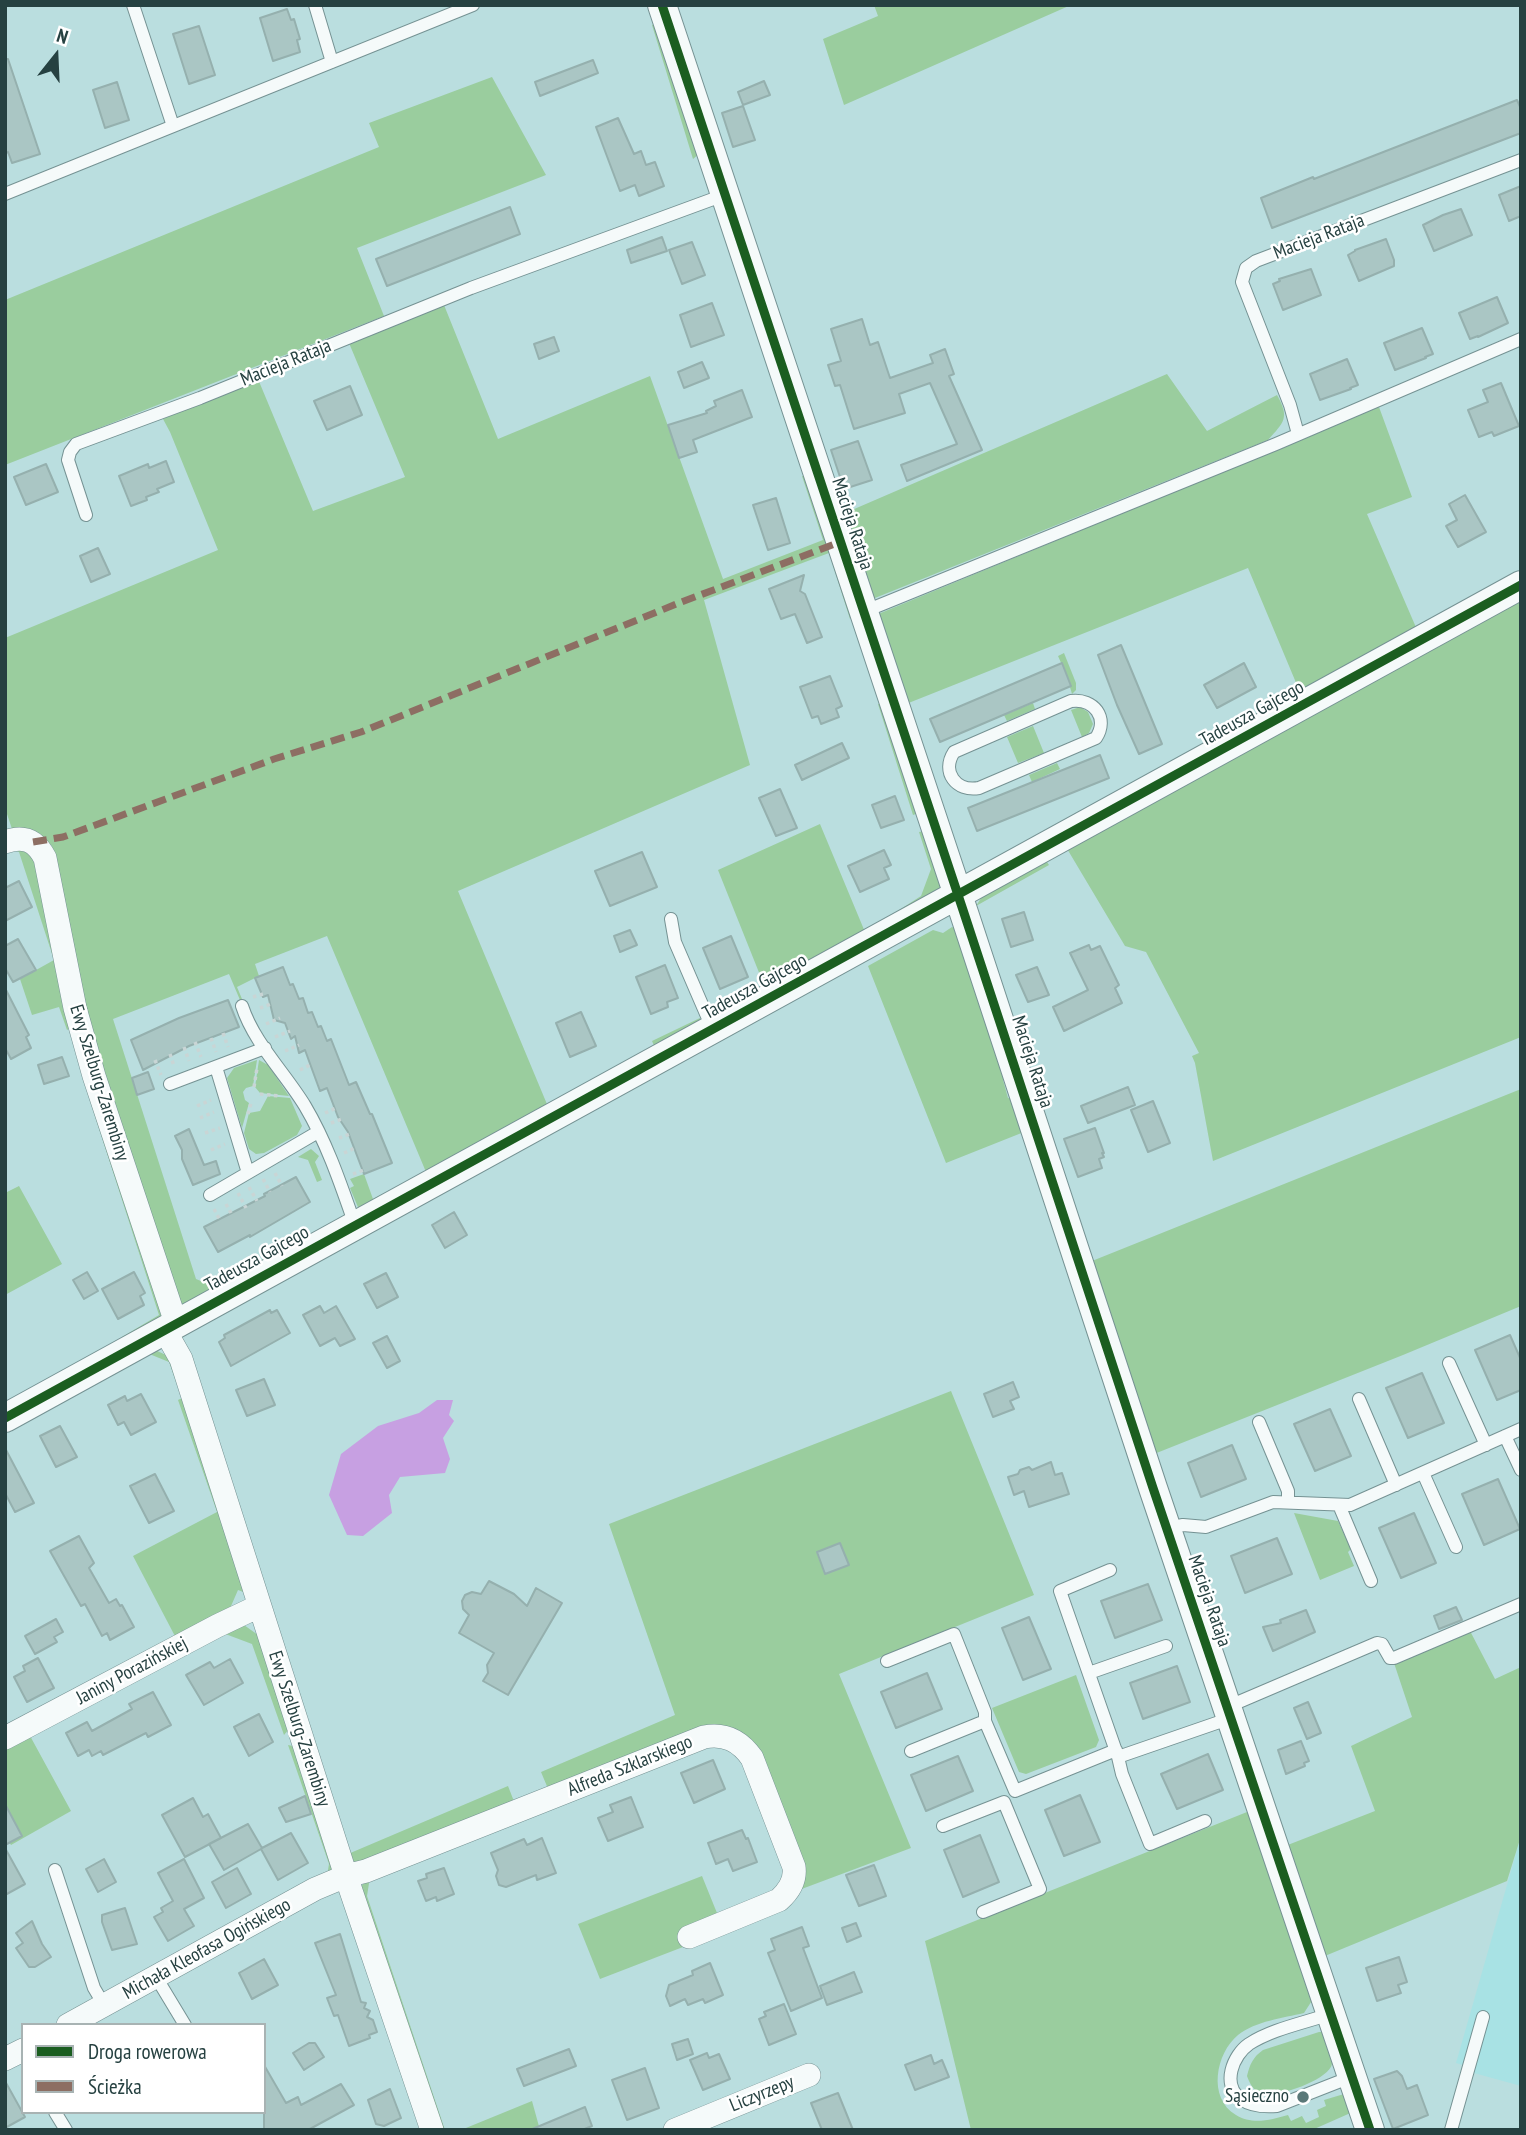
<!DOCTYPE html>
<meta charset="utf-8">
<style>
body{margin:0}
#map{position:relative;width:1526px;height:2135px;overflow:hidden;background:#badedf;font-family:"PT Sans Narrow",sans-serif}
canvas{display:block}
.frame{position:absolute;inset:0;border:7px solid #264141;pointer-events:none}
.legend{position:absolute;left:21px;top:2023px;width:245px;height:91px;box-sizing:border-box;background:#fff;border:2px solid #a8b3b3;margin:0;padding:9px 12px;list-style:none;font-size:21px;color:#264141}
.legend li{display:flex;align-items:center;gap:14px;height:35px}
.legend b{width:35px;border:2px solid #a8b3b3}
.north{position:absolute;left:21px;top:21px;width:70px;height:70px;-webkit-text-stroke:5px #fff;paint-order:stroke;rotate:18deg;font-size:19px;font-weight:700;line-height:28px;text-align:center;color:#264141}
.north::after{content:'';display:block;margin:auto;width:24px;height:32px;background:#264141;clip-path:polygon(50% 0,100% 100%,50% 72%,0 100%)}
</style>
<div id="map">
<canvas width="1526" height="2135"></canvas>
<div class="frame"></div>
<ul class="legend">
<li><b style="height:9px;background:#1b5e20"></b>Droga rowerowa</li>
<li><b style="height:9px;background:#8d6e63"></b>Ścieżka</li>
</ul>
<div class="north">N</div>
</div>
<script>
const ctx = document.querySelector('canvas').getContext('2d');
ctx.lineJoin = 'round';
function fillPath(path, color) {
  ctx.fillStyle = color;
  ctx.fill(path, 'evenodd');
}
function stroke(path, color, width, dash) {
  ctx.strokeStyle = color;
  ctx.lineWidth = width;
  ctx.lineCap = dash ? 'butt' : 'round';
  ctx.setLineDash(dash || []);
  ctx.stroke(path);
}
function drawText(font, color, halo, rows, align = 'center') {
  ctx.font = font + ' "PT Sans Narrow",sans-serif';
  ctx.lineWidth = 5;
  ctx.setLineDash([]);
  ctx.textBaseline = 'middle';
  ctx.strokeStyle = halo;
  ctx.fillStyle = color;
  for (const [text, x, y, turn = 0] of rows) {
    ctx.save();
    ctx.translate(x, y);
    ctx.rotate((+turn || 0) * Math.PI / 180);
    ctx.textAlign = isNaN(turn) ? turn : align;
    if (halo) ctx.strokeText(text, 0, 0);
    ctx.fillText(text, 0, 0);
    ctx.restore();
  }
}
const built = new Path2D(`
 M1521,1836V2086L1474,2073L1475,2069L1456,2063Z`);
const green = new Path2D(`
 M874,5H1071L844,105L823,39L878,16Z
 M659,22L699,154L693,159L652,25Z
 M492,77L546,175L357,248L384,316L5,465V300L379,147L369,123Z
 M444,305L498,439L650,376L723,579L823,540L802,476L810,477L855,612L850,619L829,553L704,600L750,765L458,891L549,1109L360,1212L350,1188L354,1186L350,1179L364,1174L373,1199L426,1172L327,936L255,964L259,976L237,987L242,999L240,1000L229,974L113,1019L196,1279L213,1286L342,1217L343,1219L182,1309L88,1033L52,846C40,833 31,832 13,832L5,808V638L218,550L170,432L163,419L258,379L313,511L405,477L349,343Z
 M1167,374L1207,431L1277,395C1290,418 1284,422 1268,440L870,600L845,513Z
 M1379,407L1412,497L1367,514L1418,632L1302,697L1248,568L901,706L871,617Z
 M1521,594V1037L1213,1161L1195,1063L1192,1056L1199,1053L1146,952L1125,946L1066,847Z
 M1064,653L1076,683V690L1072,694L1070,687L1071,685L1058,656Z
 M1033,703L1035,709L1007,721L1004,715Z
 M878,704H886L924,811L913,815Z
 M1080,707L1088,712L1093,724L1089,733L1082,737L1071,710Z
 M1033,726L1044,753L1018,763L1007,737Z
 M1057,763L1060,769L1032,782L1029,775Z
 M820,824L865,932L921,896L931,869L919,832L930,830L943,889L716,1014L712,1009H721L764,985L718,870Z
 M14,843L35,857L73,1026L67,1030L59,1007L32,1015L20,979L54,960L19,852L6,847Z
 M1047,862L1049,865L976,906L983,895Z
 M952,927L957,929L1011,1076L1003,1080L1008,1098L1020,1101L1029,1130L946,1163L868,966L933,930L943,933Z
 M700,1018L701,1024L656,1050L652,1041Z
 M257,1060L253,1086L246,1088L243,1092L245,1100L249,1103L242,1128L227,1078L234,1068Z
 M259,1060L268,1065L289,1096L260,1093L255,1087Z
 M85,1085L90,1086L162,1314L160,1321L125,1343L122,1337L159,1315Z
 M1521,1089V1306L1403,1355L1149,1456L1087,1263Z
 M268,1096L290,1098L302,1126L297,1135L264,1153L256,1154L249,1149L244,1133L249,1113L260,1111Z
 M311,1149L319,1156L315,1162L322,1180L317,1182L308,1160L298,1157Z
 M19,1186L62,1264L5,1295V1193Z
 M153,1349L168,1356L246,1593L238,1590L228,1613L177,1640L133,1556L217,1512L178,1400L182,1398L169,1362L142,1351Z
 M951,1391L1034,1595L839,1674L911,1848L799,1890L731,1733L549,1791L541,1772L675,1715L609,1524Z
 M1294,1513L1338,1521L1351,1549L1348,1552L1354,1566L1320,1580Z
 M244,1625L258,1635L289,1729L284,1735L252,1644L220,1632Z
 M1469,1629L1495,1679L1521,1667V1836L1507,1881L1320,1958L1280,1848L1375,1811L1351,1746L1412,1717L1394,1663Z
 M1076,1675L1099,1740L1096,1747L1026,1774L1019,1772L992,1708Z
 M29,1734L71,1811L11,1845L5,1835V1746Z
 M288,1745L297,1747L332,1868L327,1876L329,1864Z
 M508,1786L515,1804L356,1864L351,1860L348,1854Z
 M1252,1810L1313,1999L1304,2013C1283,2018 1256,2021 1238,2035C1216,2053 1207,2098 1236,2115C1252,2125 1271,2120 1288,2115L1291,2121L1302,2116L1306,2123L1319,2117L1317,2110L1326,2106L1324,2100L1344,2094L1355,2111L1312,2130H971L925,1941Z
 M702,1876L719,1918L678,1935L683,1947L600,1979L578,1924Z
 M370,1877L367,1896L445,2130H439L359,1888Z
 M1319,2032H1325C1328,2041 1334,2055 1332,2064C1329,2080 1275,2099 1260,2093C1253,2090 1249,2082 1247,2076C1250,2064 1253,2057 1263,2050Z
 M532,2101L540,2130H461Z`);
const water = new Path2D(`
 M437,1400H453L449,1415L454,1421L443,1438L450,1459L445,1473L400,1477L389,1495L392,1513L363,1536L347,1535L329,1495L341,1454L378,1426L419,1413Z`);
const building = new Path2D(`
 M287,9L291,20L294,19L300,39L297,40L300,52L273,61L260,18Z
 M199,26L215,75L189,84L173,34Z
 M5,59H8L40,154L12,163L8,152L5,153Z
 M593,60L598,73L540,96L535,82Z
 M764,81L770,95L743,105L738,92Z
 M117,82L129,120L105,128L93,90Z
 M1517,100L1521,109V133L1272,228L1261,198L1313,177L1314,179Z
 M743,106L755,140L733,147L722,113Z
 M618,118L634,154L641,151L646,165L655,162L664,186L639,196L635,185L620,191L596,127Z
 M1521,186V216L1509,221L1499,195Z
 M510,207L520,234L387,286L376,259Z
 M1461,209L1472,235L1434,251L1423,225L1443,215Z
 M662,237L667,251L631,263L627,250Z
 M1386,239L1394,260V266L1359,281L1348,255L1355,251V250Z
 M692,242L705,275L682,284L669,250Z
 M1311,269L1321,295L1283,310L1273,284L1280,281L1279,279Z
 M1497,297L1508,323L1478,337V336L1470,339L1459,313Z
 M712,303L724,335L691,347L680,315Z
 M862,319L870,345L878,342L890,378L933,363L930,355L945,349L954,374L949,376L982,450L907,481L901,465L957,444L930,383L899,394L905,413L854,429L840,385L835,386L828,365L841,361L831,329Z
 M1422,328L1433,354L1425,357L1426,358L1395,370L1384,343Z
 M554,337L559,351L539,359L534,344Z
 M1347,359L1358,385L1350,388L1351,389L1320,400L1310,374Z
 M702,362L709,378L684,388L678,372Z
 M1501,383L1519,426L1494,436L1492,432L1479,437L1468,410L1488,402L1483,390Z
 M350,386L362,415L327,430L314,401Z
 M742,390L752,417L693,440L697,452L679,458L668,425L707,413L706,411L716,406L714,401Z
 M858,441L872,480L844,489L831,450Z
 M166,461L174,482L157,489L159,492L146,497L147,500L131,506L119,476L148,464L149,468Z
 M46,464L58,492L26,505L14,477Z
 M1465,495L1486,532L1458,547L1446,526L1457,520L1449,504Z
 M776,498L790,543L768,550L753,505Z
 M98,548L110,574L91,582L80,556Z
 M804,575L800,591L805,594L822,637L807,643L795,614L781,619L769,589Z
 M1121,645L1162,744L1139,754L1117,705L1098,655Z
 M1062,663L1071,686L940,742L930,719Z
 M1244,663L1256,687L1217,708L1204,685Z
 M830,676L842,706L836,709L839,717L821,724L818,716L812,718L800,687Z
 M842,743L849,758L802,780L795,765Z
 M1100,755L1109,778L977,831L968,808Z
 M780,789L797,828L776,836L759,798Z
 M895,796L904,820L881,828L872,805Z
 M884,850L891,865L884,868L889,879L860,892L848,866Z
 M642,852L657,887L610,906L595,871Z
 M19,881L32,907L5,921V888Z
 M1024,912L1033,940L1011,947L1002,919Z
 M630,930L637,945L620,952L614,936Z
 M731,936L748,977L720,989L703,948Z
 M18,939L36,970L13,982L5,968V946Z
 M1089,945L1091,950L1100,946L1119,985L1115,988L1122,1003L1064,1031L1053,1007L1088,990L1070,953Z
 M665,965L678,998L667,1002L668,1007L651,1014L636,977Z
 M283,967L290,985L293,984L299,999L303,998L308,1013L312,1012L318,1027L321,1026L327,1041L331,1039L349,1085L356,1082L370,1114H372L392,1163L364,1174L348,1132L338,1117L327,1088L320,1091L305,1050L299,1053L295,1036L291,1039L285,1023L274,1020L268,995L263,997L255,978Z
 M1037,967L1049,995L1028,1002L1016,975Z
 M5,988L29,1035L26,1037L31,1048L11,1059L5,1048Z
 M228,1000L239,1027L189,1046L143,1070L131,1040L179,1018Z
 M581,1012L596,1046L570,1057L556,1023Z
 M62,1057L69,1076L44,1084L38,1065Z
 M148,1072L154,1089L137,1095L132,1078Z
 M1128,1087L1135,1105L1088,1123L1081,1106Z
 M1153,1101L1170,1143L1148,1152L1131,1110Z
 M1095,1128L1104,1153H1102L1104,1157L1099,1159L1102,1168L1078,1177L1064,1139Z
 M189,1129L204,1165L216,1161L220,1174L193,1185L182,1159V1150L175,1136Z
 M296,1177L310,1202L250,1237V1235L218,1252L204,1227L265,1196L264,1194Z
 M454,1212L467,1235L445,1248L432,1225Z
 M87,1272L98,1291L84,1299L73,1280Z
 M134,1272L145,1293L140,1296L144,1305L118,1319L102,1289Z
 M386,1273L398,1297L377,1308L364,1284Z
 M320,1306L324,1313L336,1306L355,1339L340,1346L335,1338L320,1346L303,1315Z
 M270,1310L271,1313L277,1310L290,1333L231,1366L219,1342L225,1338L224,1335Z
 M1510,1335L1521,1360V1390L1497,1400L1475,1350Z
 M387,1336L400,1361L387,1368L373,1343Z
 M1422,1373L1444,1423L1408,1438L1386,1388Z
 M264,1379L275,1405L247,1416L236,1390Z
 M1013,1382L1019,1397L1010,1401L1014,1409L993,1417L984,1394Z
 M141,1394L156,1422L131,1435L124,1422L118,1425L108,1405L125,1396L127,1401Z
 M1330,1409L1351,1456L1315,1471L1294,1424Z
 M60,1426L77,1457L56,1467L40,1436Z
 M1232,1445L1246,1479L1201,1497L1188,1463Z
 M5,1448L34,1503L15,1512L5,1493Z
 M1051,1462L1055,1475L1062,1473L1069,1494L1029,1507L1024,1491L1014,1495L1008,1477L1018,1474L1020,1470L1029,1467L1032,1470Z
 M155,1474L174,1511L149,1523L130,1486Z
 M1498,1479L1520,1529L1484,1545L1462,1494Z
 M1414,1513L1436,1563L1401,1578L1379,1528Z
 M79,1536L94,1563L89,1568L109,1603L116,1599L120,1606L122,1605L134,1627L110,1640L107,1633L102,1636L85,1604L81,1606L50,1551Z
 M1277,1538L1292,1574L1245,1593L1231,1556Z
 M840,1543L849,1565L825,1574L817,1552Z
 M489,1581L514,1594L527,1606L536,1588L562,1603L508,1695L483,1681L488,1673L487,1665L494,1653L459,1633L469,1615L463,1609L462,1601L465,1595L472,1592L481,1594Z
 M1148,1584L1162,1620L1115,1638L1101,1601Z
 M1456,1607L1462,1620L1439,1629L1434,1616Z
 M1306,1610L1315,1632L1273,1651L1263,1627L1281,1623L1280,1620Z
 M1029,1617L1051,1669L1023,1680L1002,1628Z
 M56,1619L63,1632L54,1637L57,1642L35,1654L25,1636Z
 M38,1658L54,1688L27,1702L14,1677L25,1671L23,1666Z
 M230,1659L243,1683L204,1705L186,1675L210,1662L214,1668Z
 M1177,1666L1190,1702L1143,1719L1130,1683Z
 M927,1673L942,1709L896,1728L881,1692Z
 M153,1692L171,1725L148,1737L146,1733L103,1755L101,1751L92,1756L89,1750L78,1756L66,1733L87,1722L92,1731L132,1709L129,1704Z
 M1308,1702L1321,1733L1307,1739L1294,1708Z
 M259,1714L273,1742L249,1756L234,1727Z
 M1301,1741L1309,1761L1304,1763L1305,1766L1286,1774L1278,1750Z
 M1208,1754L1223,1790L1177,1809L1161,1774Z
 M958,1756L973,1791L926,1811L911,1775Z
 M713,1760L725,1789L694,1803L681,1773Z
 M1080,1795L1100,1842L1064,1856L1045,1810Z
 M305,1796L311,1814L286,1822L279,1808Z
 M631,1797L643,1827L608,1841L598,1818L613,1812L610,1805Z
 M193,1798L203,1817L208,1814L221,1838L185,1857L162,1815Z
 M5,1804L22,1836L5,1845Z
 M248,1824L262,1848L291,1833L308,1863L278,1880L261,1849L224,1870L209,1844Z
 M742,1830L746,1839L748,1838L757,1862L733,1871L728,1859L716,1864L708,1843Z
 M980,1835L999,1882L963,1897L944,1850Z
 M542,1838L556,1873L537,1880L536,1875L506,1887L499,1885L496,1876L498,1870L491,1853L524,1839L527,1845Z
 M5,1848L25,1884L5,1895Z
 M104,1859L116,1882L98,1892L86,1869Z
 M184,1859L204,1898L184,1909L194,1926L168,1941L154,1917L163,1912L161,1908L173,1901L158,1873Z
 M874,1865L886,1896L859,1906L846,1875Z
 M237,1868L251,1894L226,1908L212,1882Z
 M444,1868L454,1894L437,1901L436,1897L426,1901L418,1881L427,1878L426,1874Z
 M125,1908L137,1944L112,1950L102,1922V1915Z
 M32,1921L42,1944L51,1957L35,1967H29L16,1948L23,1943L16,1933Z
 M856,1923L861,1936L847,1942L842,1928Z
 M802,1927L809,1946L803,1948L822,1998L791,2011L768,1953L775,1950L771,1939Z
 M340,1934L361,2002L366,2003L364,2008L370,2011L367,2017L373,2020L377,2032L369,2035L370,2038L349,2046L338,2015L334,2016L327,1998L336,1995L315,1943Z
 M1399,1957L1407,1982L1398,1985L1401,1993L1377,2001L1366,1968Z
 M264,1959L278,1985L252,1999L239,1973Z
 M710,1963L723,1995L705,2003L703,1999L688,2005L685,1999L670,2006L666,1996L669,1985L693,1975L692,1971Z
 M854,1972L862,1992L827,2005L820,1986Z
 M784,2004L796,2034L769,2045L759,2019L766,2016L764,2012Z
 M688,2039L693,2054L677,2060L672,2044Z
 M309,2043H315L324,2057L304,2070L293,2053Z
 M569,2049L576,2066L524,2086L517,2069Z
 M707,2053L709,2058L719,2054L730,2079L703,2090L690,2060Z
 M931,2055L934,2064L942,2060L949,2077L915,2090L905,2065Z
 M264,2065L286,2103L298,2097L301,2105L341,2084L354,2105L308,2130H264Z
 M645,2068L659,2108L627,2120L612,2080Z
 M1397,2071L1402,2076L1407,2089L1417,2085L1428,2115L1393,2129L1374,2079Z
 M5,2081L25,2117L5,2128Z
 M390,2089L401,2118L384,2126L376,2124L368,2100Z
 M838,2093L853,2130H822L811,2103Z
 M585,2107L592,2126L582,2130H530Z`);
const path = new Path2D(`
 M253,997L263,994
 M260,1008L271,1004
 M266,1024L280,1018
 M223,1033L228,1047
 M275,1037L290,1031
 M211,1038L216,1052
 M195,1042L201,1057
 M184,1047L189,1061
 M285,1051L299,1045
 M170,1054L174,1066
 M155,1060L161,1075
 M300,1070L310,1065
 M254,1087L257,1068
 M260,1094L279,1096
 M197,1106L211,1100
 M325,1113L336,1108
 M248,1114L251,1103
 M200,1118L214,1112
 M331,1123L342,1119
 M205,1133L220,1128
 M339,1138L350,1134
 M211,1150L225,1144
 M344,1153L355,1148
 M275,1173L282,1186
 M353,1174L364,1170
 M263,1179L270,1192
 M249,1187L257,1201
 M238,1193L246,1208
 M226,1204L231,1213
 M214,1209L220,1220`);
const service = new Path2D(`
 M133,5L173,126
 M315,5L332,62
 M5,194L473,5
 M1298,434L1290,405L1242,282L1246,268L1256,261L1521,160
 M86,515L68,460L70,452L76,444L200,398L471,288L724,195
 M863,612L1276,444L1521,339
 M1071,701C1094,698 1109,718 1096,738L979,788C956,792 941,772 954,752Z
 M671,919L675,942L713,1030
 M242,1006C254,1043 285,1073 305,1106C327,1143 341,1185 355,1225
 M216,1067L248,1173
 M170,1084L265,1048
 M210,1195L318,1132
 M1449,1363L1486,1445
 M1359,1399L1396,1485
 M1259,1422L1288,1491V1502
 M1505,1436L1521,1470
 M1423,1473L1456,1547
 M1339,1505L1371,1581
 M1167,1528L1183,1525L1206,1527L1273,1502L1350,1505L1521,1429
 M1110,1570L1060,1591L1118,1757L1231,1718
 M887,1661L954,1634L985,1712V1721L911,1751
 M1089,1673L1166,1646
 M1227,1707L1377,1643L1382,1644L1390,1658H1394L1521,1604
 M985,1721L1015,1791L1116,1750
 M1118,1757L1122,1774L1150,1844L1205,1821
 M943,1826L1004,1802L1040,1889L983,1912
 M55,1870L94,1988L104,2005
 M156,1977L185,2025
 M1330,2014C1304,2023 1272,2029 1249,2044C1233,2055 1221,2085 1241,2099C1251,2106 1265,2107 1277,2106L1351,2077
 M55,2112L66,2130
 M1451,2130L1483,2017`);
const minor = new Path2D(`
 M5,842C24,835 36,841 45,858L75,1008L94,1076L176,1323
 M164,1329L181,1359L346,1876L432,2130
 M5,1738L217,1626L259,1606
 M68,2025L315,1889L346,1876L366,1871L704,1737C725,1733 740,1741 752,1758L794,1867C796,1881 789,1891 779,1900L689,1937
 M5,2059L23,2050
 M675,2130L809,2075`);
const tertiary = new Path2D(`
 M662,5L963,910L1153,1488L1370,2130
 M5,1418C511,1141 1017,864 1521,585`);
const quiet = new Path2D(`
 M33,842L63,837L274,759L361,732L679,603L840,542`);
const cycleway = new Path2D(`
 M662,5L963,910L1153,1488L1370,2130
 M5,1418C511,1141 1017,864 1521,585`);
const markers = [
 [1303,2097,7,"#5a7878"]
];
const streetNames = [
 ["Macieja Rataja",1319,237,-21],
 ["Macieja Rataja",286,363,-22],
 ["Macieja Rataja",852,524,72],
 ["Tadeusza Gajcego",1252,714,-29],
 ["Tadeusza Gajcego",755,987,-29],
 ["Macieja Rataja",1032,1062,72],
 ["Ewy Szelburg-Zarembiny",99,1083,73],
 ["Tadeusza Gajcego",257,1259,-29],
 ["Macieja Rataja",1209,1601,71],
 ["Janiny Porazińskiej",132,1671,-28],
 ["Ewy Szelburg-Zarembiny",299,1729,72],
 ["Alfreda Szklarskiego",630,1766,-22],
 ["Michała Kleofasa Ogińskiego",207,1949,-29],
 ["Liczyrzepy",762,2094,-22]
];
const poiNames = [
 ["Sąsieczno",1289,2097]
];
fillPath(built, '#a8e2e4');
fillPath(green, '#9acd9e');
fillPath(water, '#c7a0e2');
fillPath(building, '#aac6c4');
stroke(building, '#95b0ae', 2);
stroke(service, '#759293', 14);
stroke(minor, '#759293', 24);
stroke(tertiary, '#759293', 30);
stroke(path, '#c9d5d5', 3.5, [3.5, 3.5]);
stroke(service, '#f5fafa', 12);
stroke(minor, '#f5fafa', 23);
stroke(tertiary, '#f5fafa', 28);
stroke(quiet, '#8d6e63', 7, [14, 7]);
stroke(cycleway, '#1b5e20', 9);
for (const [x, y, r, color] of markers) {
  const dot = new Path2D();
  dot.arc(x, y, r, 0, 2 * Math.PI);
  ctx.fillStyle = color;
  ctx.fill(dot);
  stroke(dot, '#fff', 2.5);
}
drawText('19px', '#264141', '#fff', streetNames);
drawText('19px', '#264141', '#fff', poiNames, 'right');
</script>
